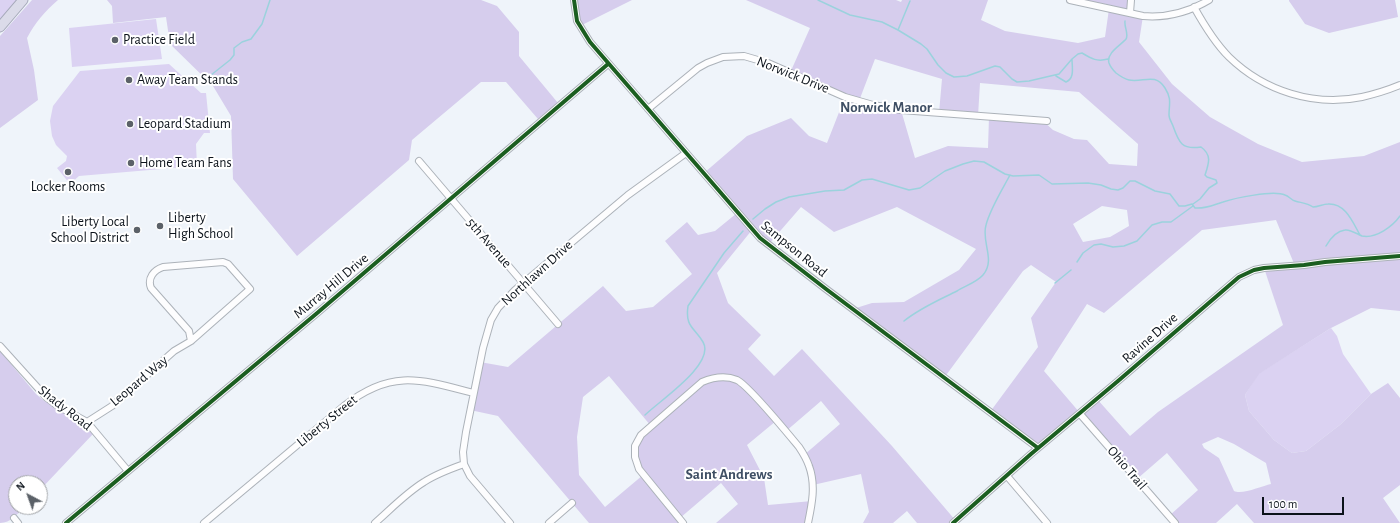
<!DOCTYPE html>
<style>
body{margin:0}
#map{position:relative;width:1400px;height:523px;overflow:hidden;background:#eff4fa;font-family:"Alegreya Sans",sans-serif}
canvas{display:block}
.north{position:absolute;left:8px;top:475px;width:40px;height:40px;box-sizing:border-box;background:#fff;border:1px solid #9da0a3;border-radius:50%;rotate:319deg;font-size:11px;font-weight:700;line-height:16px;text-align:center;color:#0b121a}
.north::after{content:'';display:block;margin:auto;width:14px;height:18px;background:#5b6168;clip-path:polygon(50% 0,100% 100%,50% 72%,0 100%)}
.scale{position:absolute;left:1262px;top:497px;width:82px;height:18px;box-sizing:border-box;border:2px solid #0b121a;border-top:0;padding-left:5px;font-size:12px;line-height:14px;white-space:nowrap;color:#0b121a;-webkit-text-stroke:3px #fff;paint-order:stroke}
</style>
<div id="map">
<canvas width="1400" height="523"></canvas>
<div class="north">N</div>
<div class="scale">100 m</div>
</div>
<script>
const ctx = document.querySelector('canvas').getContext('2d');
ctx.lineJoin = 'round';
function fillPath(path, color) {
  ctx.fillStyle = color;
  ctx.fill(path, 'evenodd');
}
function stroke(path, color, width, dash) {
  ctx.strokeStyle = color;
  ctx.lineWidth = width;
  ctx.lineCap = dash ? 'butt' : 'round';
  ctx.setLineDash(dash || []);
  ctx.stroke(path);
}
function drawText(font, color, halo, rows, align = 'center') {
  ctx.font = font + ' "Alegreya Sans",sans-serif';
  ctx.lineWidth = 4;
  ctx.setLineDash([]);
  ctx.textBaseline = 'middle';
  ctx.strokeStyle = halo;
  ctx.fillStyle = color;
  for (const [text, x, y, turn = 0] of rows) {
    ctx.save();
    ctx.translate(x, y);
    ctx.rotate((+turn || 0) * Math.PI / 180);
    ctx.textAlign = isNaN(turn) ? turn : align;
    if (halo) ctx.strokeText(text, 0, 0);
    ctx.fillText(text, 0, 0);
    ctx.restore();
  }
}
const green = new Path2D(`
 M0,0H18L0,20Z
 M156,19L162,59L72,67L69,28Z
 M169,64L201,93H206L210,133H204L196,144L197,166L79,176L70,184L57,168L66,161L67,156L56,145L52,136L50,121L53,106L80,71Z
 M1331,328L1337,336L1343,354L1371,394L1341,424L1306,451L1292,453L1274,440L1249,411L1245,395L1258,374Z`);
const forest = new Path2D(`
 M32,0H58C45,11 35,23 27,38L34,70L38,100L0,128V36Z
 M107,0H481L497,6L519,32V56L558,103L538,119L506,82H481L412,140L409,160L297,256L233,179L231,116L213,86L170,44L166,17L113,23L112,6Z
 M574,0H632L580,26Z
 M746,0H896L901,2L902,0H988L981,20L1005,31L1078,43L1105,37L1109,9L1088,4L1089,0H1131V13L1143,16L1139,42L1172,84L1210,117L1258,144L1302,162L1364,156L1400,142V311L1371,308L1331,328L1259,374L1245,395L1249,411L1274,440L1292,453L1306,451L1341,424L1371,394L1388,383L1400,398V485L1383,498L1400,523H1254L1237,504L1216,523H1175L1169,516L1198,490L1167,453L1137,479L1080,414L1038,448L990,412L1038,347L1031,318L1056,282L1031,265L1023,271L944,378L853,309L872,303L904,302L959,270L976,249L897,207L834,232L801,207L768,245L752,230L717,273L728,303L761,335L748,349L774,376L802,349L892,446L956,521L953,523H917L907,511L893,523H863L869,512L861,474L813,485L804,455L840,424L821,401L785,432L776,421L747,445L764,478L768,505L812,501L808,523H716L738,504L721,483L680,518L683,523H589L498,416L470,410L480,362L508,367L603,286L626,311L653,307L692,274L665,241L687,222L698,235L715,231L737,213L704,173L747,136L791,118L809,136L827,143L845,97L790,73L810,28ZM875,59L942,79L939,113L978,116L980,83L1079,92L1138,144L1137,166L1109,164L1087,140L1074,139L1053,130L1043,121L989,117L988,148L948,146L915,158L901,110L859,101ZM1102,206L1127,210L1129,226L1110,237L1083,242L1073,224ZM1276,220L1295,266L1264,268L1283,325L1158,412L1130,436L1097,399L1080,413L1044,371L1087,304L1104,313L1202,230ZM609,376L651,426L635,446L643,475L605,507L579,475L577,437L583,397ZM1218,437L1234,444L1266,463L1271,484C1262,486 1242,495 1234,491L1219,458L1204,448L1202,444Z
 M1289,0H1395L1398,17L1329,33L1305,24L1289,1Z
 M0,351L36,394L43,400L80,422L93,434L40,490V483H16V507H24C17,514 11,523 0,523Z`);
const stream = new Path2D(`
 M818,0L850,15L882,22L898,30L921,44L927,49L938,65L946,73L954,77L967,76L995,66L1000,67L1012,79L1017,82L1029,81L1059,74L1072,59L1078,54L1082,53C1092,59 1097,62 1108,59
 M1125,21C1124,27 1129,34 1126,39C1121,45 1106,53 1109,63C1110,66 1113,70 1116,73C1120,76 1124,79 1129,80C1143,83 1155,72 1165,88C1172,99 1169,104 1169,115C1169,119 1172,123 1173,126C1179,143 1182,150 1201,147C1212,155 1209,163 1205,175L1207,177L1216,180L1217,183L1209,188L1200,199L1193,204
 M898,30L910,1
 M1056,76L1066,82C1075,78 1072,68 1072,59
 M206,79L230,60L234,55V48L242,42L251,39L262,24L270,0
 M753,219L765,209L776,202L789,197L825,191L844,190L862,180L872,179L909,190L920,188L945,171L963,164L974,161L984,162L1005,174L1013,176L1039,175L1052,184L1088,183L1101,185L1111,189L1118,190L1123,188L1130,181H1135L1155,191L1170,194L1179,206H1185L1192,204L1195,208C1206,209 1213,205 1223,202C1235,198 1273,190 1285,195C1289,196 1291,200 1295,201C1302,203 1307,203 1313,207C1318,207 1323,204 1328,204C1346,203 1353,223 1360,235
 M1326,246C1330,239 1336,231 1345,230C1350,229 1357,234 1362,236C1376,239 1393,226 1400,216
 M1077,262L1083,253L1094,245L1101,244L1113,247L1124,246L1137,241L1152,225L1162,222H1171L1193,206
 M1055,283L1071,270
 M904,321C920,308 939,300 957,291C965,286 977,282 983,275C996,260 981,242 986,225C990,209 1002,190 1010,175
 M645,415C659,401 716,364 703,342C694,327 685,327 688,306L724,253L743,231`);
const minor = new Path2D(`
 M574,0L577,21L590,42L760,238L826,289L1038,448
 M1070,0L1143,16C1166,18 1189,12 1209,0
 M1194,7C1204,25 1215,43 1229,57C1264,91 1314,107 1362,97C1375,94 1388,90 1400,85
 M1130,13L1131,0
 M648,109L698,68L707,63L723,57L744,56L768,63L845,97L873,105L901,110L1047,121
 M419,161L558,324
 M0,346L46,397L58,406L87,422L128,471
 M1080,414L1175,523
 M87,422L112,406L174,351L191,341L250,289L228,264L223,262L163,267C154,270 147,278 151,288L189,331L191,341
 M1007,476L1047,523
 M14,518L18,523
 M66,523L316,314L608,64
 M204,523L344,406C391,369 420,379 473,393
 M375,523C391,509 406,493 424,482C436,474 450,469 464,464
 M510,523L470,476L464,464L463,452L466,432L483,348L491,320L498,308L515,290L628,195L686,153
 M549,523L572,503
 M683,523L639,469L635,457V446L641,435L702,382C714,377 725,375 737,380C749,386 789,435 799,447C803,453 807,460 809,466C816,485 812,504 808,523
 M953,523L1031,454L1118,381L1239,277L1254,270L1264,268L1304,265L1325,262L1400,256`);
const highway = new Path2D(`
 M0,27L23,0`);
const cycleway = new Path2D(`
 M574,0L577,21L590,42L760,238L826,289L1038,448
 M66,523L316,314L608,64
 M953,523L1031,454L1118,381L1239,277L1254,270L1264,268L1304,265L1325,262L1400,256`);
const markers = [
 [115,40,4,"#5b6168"],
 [129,80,4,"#5b6168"],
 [130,124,4,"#5b6168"],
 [131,163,4,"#5b6168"],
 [68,172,4,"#5b6168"],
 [160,226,4,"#5b6168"],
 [137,230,4,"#5b6168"]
];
const poiNames = [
 ["Practice Field",123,40],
 ["Away Team Stands",137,80],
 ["Leopard Stadium",138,124],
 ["Home Team Fans",139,163],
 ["Locker Rooms",68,187,"center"],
 ["Liberty",168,218],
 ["High School",168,234],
 ["Liberty Local",129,222,"right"],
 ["School District",129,238,"right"]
];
const streetNames = [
 ["Norwick Drive",793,75,22],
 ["5th Avenue",489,243,49],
 ["Sampson Road",794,249,39],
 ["Northlawn Drive",537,273,-42],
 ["Murray Hill Drive",331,286,-40],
 ["Ravine Drive",1150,338,-41],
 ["Leopard Way",139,381,-40],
 ["Shady Road",65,408,38],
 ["Liberty Street",327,421,-39],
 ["Ohio Trail",1127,468,49]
];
const neighbourhoodNames = [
 ["Norwick Manor",886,107],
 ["Saint Andrews",729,474]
];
fillPath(green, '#dbd2f2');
fillPath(forest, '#d6cded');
stroke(stream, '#9bd2dd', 1.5);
stroke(minor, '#acb2b9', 8);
stroke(highway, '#a6a9ba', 11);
stroke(minor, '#fdfdfe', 6);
stroke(highway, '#dbdbe9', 9);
stroke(cycleway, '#1b5e20', 4);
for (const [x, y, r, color] of markers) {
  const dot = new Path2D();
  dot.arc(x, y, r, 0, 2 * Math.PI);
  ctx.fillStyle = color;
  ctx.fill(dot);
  stroke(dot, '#fff', 1.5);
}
drawText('14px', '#0b121a', '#fff', poiNames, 'left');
drawText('14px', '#0b121a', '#fff', streetNames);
drawText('bold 15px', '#3f4f64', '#fff', neighbourhoodNames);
</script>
